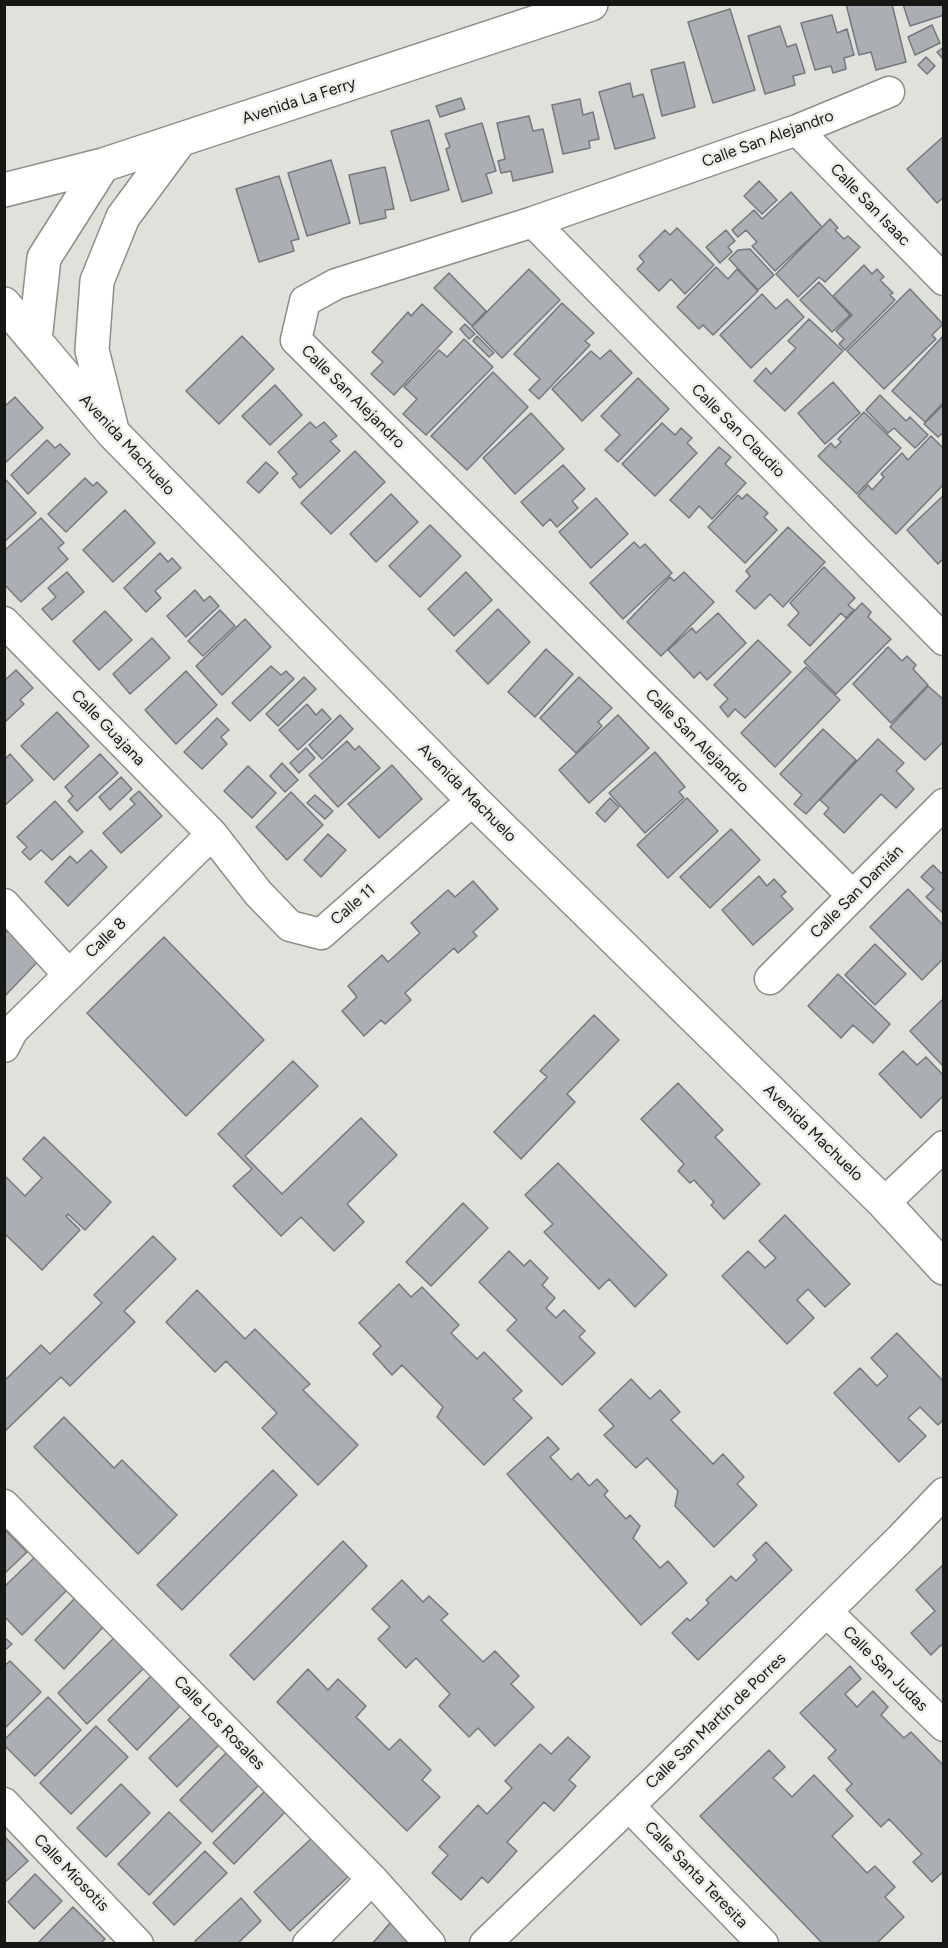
<!DOCTYPE html>
<meta charset="utf-8">
<style>
body{margin:0}
#map{position:relative;width:948px;height:1948px;overflow:hidden;background:#e1e1db;font-family:Figtree,sans-serif}
canvas{display:block}
.frame{position:absolute;inset:0;border:6px solid #161614;pointer-events:none}
</style>
<div id="map">
<canvas width="948" height="1948"></canvas>
<div class="frame"></div>
</div>
<script>
const ctx = document.querySelector('canvas').getContext('2d');
ctx.lineJoin = 'round';
function fillPath(path, color) {
  ctx.fillStyle = color;
  ctx.fill(path, 'evenodd');
}
function stroke(path, color, width, dash) {
  ctx.strokeStyle = color;
  ctx.lineWidth = width;
  ctx.lineCap = dash ? 'butt' : 'round';
  ctx.setLineDash(dash || []);
  ctx.stroke(path);
}
function drawText(font, color, halo, rows, align = 'center') {
  ctx.font = font + ' Figtree,sans-serif';
  ctx.lineWidth = 5;
  ctx.setLineDash([]);
  ctx.textBaseline = 'middle';
  ctx.strokeStyle = halo;
  ctx.fillStyle = color;
  for (const [text, x, y, turn = 0] of rows) {
    ctx.save();
    ctx.translate(x, y);
    ctx.rotate((+turn || 0) * Math.PI / 180);
    ctx.textAlign = isNaN(turn) ? turn : align;
    if (halo) ctx.strokeText(text, 0, 0);
    ctx.fillText(text, 0, 0);
    ctx.restore();
  }
}
const building = new Path2D(`
 M846,4H892L906,62L876,70L871,52L859,55Z
 M903,4H944V15L910,26Z
 M730,9L755,90L713,103L688,22Z
 M832,15L837,33L847,29L854,55L844,58L846,69L833,73L831,66L815,70L801,23Z
 M932,25L940,43L915,55L908,37Z
 M780,26L787,47L796,44L805,73L793,76L795,85L765,94L748,36Z
 M944,47V60L937,52Z
 M926,57L935,66L927,74L918,65Z
 M684,62L695,107L662,116L651,70Z
 M630,83L633,97L643,94L655,138L615,149L599,92Z
 M461,98L465,109L440,117L436,106Z
 M580,99L583,115L593,112L599,139L589,141L590,148L563,154L552,105Z
 M529,116L533,131L543,129L553,172L513,181L511,171L501,173L498,161L505,159L497,123Z
 M429,120L449,190L411,201L391,131Z
 M482,123L496,171L486,174L492,193L462,202L446,149L450,147L445,134Z
 M944,136V197L937,203L907,169Z
 M331,160L350,223L307,236L288,173Z
 M385,167L394,209L385,210L386,218L360,224L349,175Z
 M279,176L299,239L291,241L294,251L259,262L236,189Z
 M759,181L777,200L762,214L744,196Z
 M791,192L822,227L775,271L752,246L757,242L746,230L738,237L732,230L754,210L762,219Z
 M830,219L838,228L835,230L844,239L848,236L860,247L825,282L819,277L798,297L776,274Z
 M677,228L714,265L685,294L671,279L659,291L637,269L644,262L639,256L665,230L670,235Z
 M726,230L735,241L728,247L732,252L720,263L706,247Z
 M750,249L774,275L758,290L729,259L738,250Z
 M864,265L872,274L877,269L884,277L880,280L893,293L890,295L895,300L845,350L839,344L844,339L836,331L852,315L833,296Z
 M716,267L728,279L737,269L758,291L713,335L703,325L699,329L677,307Z
 M529,269L560,300L502,358L472,327Z
 M449,273L486,311L472,326L434,288Z
 M819,282L850,315L832,332L800,300Z
 M910,289L943,324L932,335L936,339L884,389L847,351Z
 M762,294L776,309L787,299L804,317L751,368L720,335Z
 M562,303L594,333L585,341L590,345L539,399L529,390L540,379L514,354Z
 M422,304L452,332L394,395L371,374L383,362L372,352L408,312L411,316Z
 M809,319L843,351L785,411L754,381L766,368L771,374L796,348L788,341Z
 M465,324L475,334L469,339L460,329Z
 M944,335V402L925,422L892,391Z
 M242,336L274,369L219,424L186,391Z
 M477,336L494,353L489,357L473,341Z
 M464,339L493,367L426,435L403,414L417,399L404,387L439,350L447,357Z
 M610,350L632,373L582,421L552,389L591,351L600,359Z
 M493,372L528,407L467,470L431,436Z
 M638,378L669,409L618,462L605,450L620,435L601,416Z
 M833,382L860,413L825,444L798,413Z
 M275,385L302,415L270,445L242,416Z
 M880,395L906,421L910,417L928,435L915,448L894,428L888,433L866,410Z
 M15,397L43,428L4,464V407Z
 M944,404V432L938,437L924,424Z
 M864,412L901,448L857,494L818,456L831,443L835,448L841,442L838,439Z
 M531,413L564,449L515,494L483,458Z
 M310,422L316,428L324,422L337,436L330,441L340,451L300,488L292,478L297,474L278,452Z
 M662,423L675,435L681,428L692,438L687,443L697,453L655,496L622,464Z
 M931,436L944,449V484L896,534L858,496L868,485L872,490L884,477L881,474L902,453L908,460Z
 M47,440L55,448L60,444L70,454L28,494L11,475Z
 M719,447L731,457L725,464L746,483L712,519L699,506L689,518L670,500Z
 M355,451L385,482L331,534L301,503Z
 M266,462L278,473L259,493L247,482Z
 M563,465L585,489L572,501L578,508L557,527L550,519L543,526L521,502Z
 M85,478L93,486L97,482L107,492L66,532L48,514Z
 M6,480L36,513L4,542V482Z
 M391,494L418,522L376,562L350,534Z
 M747,494L768,513L764,517L777,530L745,563L708,527L738,495L742,499Z
 M944,495V558L938,564L907,530Z
 M596,498L628,534L591,568L559,532Z
 M125,510L155,543L113,582L83,550Z
 M41,518L64,543L58,548L68,559L21,602L4,584V551Z
 M430,525L461,556L420,597L389,566Z
 M788,527L825,562L783,607L770,594L755,609L736,591L750,576L746,571Z
 M634,542L640,548L645,544L672,573L623,619L590,583Z
 M160,553L168,562L172,558L181,568L155,591L161,598L146,612L124,588Z
 M824,567L855,598L848,605L854,610L846,618L841,613L810,646L788,625L799,613L790,603Z
 M67,572L84,592L52,620L42,609L56,597L48,588Z
 M466,572L492,600L454,636L428,609Z
 M684,572L714,602L661,656L627,622L670,577L674,581Z
 M195,590L204,601L210,596L219,606L186,637L167,616Z
 M862,603L871,612L868,617L891,639L836,694L804,662Z
 M498,609L530,642L488,684L456,651Z
 M220,610L235,626L203,656L188,641Z
 M105,611L132,640L99,670L73,641Z
 M718,613L746,643L707,680L700,672L694,678L668,650L692,628L696,633Z
 M245,619L271,647L222,695L196,666Z
 M152,638L170,658L130,694L113,674Z
 M758,640L791,672L745,718L735,709L728,717L720,707L728,699L714,685Z
 M888,647L902,661L907,656L916,665L913,669L928,685L891,723L853,684Z
 M546,649L573,674L535,717L508,692Z
 M271,666L281,675L286,671L294,679L250,721L232,703Z
 M806,667L840,700L775,767L741,733Z
 M16,670L33,688L20,700L24,704L4,723V681Z
 M186,671L217,705L176,744L145,710Z
 M304,677L316,689L278,726L266,714Z
 M579,677L612,708L598,722L602,726L576,753L540,718Z
 M928,686L944,700V741L925,760L890,727Z
 M307,704L316,715L322,709L331,719L298,750L279,730Z
 M57,712L89,746L54,780L21,746Z
 M340,715L353,729L322,759L309,745Z
 M618,715L649,748L589,803L559,770Z
 M217,718L229,730L221,737L227,744L202,769L184,752Z
 M823,729L856,760L806,814L794,804L802,795L780,774Z
 M878,739L904,763L896,771L914,789L896,808L881,794L844,833L824,814L829,808L820,800Z
 M347,741L355,750L359,746L380,768L338,807L309,775Z
 M306,748L315,758L299,773L290,763Z
 M655,752L685,787L679,792L684,798L645,833L609,793Z
 M10,754L33,780L4,806V760Z
 M100,754L118,773L77,811L68,801L73,796L65,787Z
 M282,763L298,780L285,792L270,776Z
 M392,765L422,799L379,838L348,804Z
 M248,766L276,793L252,818L224,791Z
 M121,777L132,789L110,810L99,797Z
 M139,791L162,816L121,853L103,833L135,804L130,799Z
 M291,792L323,825L287,860L256,827Z
 M315,795L333,811L325,819L307,803Z
 M610,798L619,807L605,822L596,813Z
 M687,798L718,831L668,878L637,845Z
 M55,801L83,832L52,860L41,850L30,860L22,852L27,847L17,837Z
 M731,829L760,860L710,908L680,877Z
 M328,834L346,850L321,877L304,860Z
 M91,850L107,867L68,906L45,882L70,856L77,863Z
 M933,865L941,873L944,871V914L926,897L934,889L921,877Z
 M759,876L767,886L774,879L786,892L781,896L793,909L753,945L722,910Z
 M473,881L498,909L473,932L477,936L458,953L454,948L405,993L411,1000L385,1024L381,1020L364,1036L342,1011L357,997L348,986L382,955L388,962L420,933L411,923L448,890L455,897Z
 M908,889L944,926V958L922,980L870,927Z
 M13,925L44,955L4,997V934Z
 M164,937L264,1040L186,1116L87,1013Z
 M875,944L906,974L875,1005L845,975Z
 M838,974L890,1024L873,1043L853,1025L841,1038L808,1006Z
 M942,1000L944,1002V1067L910,1031Z
 M594,1015L619,1040L567,1094L575,1102L521,1159L494,1132L547,1077L540,1071Z
 M903,1051L917,1065L926,1057L944,1076V1095L921,1118L879,1074Z
 M293,1061L318,1086L245,1156L282,1194L361,1118L397,1155L347,1204L364,1222L334,1251L301,1217L281,1236L233,1186L252,1169L218,1134Z
 M678,1083L723,1130L715,1137L760,1184L724,1219L711,1205L714,1202L694,1180L690,1183L678,1171L684,1164L641,1119Z
 M44,1137L111,1202L85,1230L68,1214L66,1216L80,1230L42,1270L4,1233V1179L6,1177L25,1196L42,1178L23,1159Z
 M558,1163L667,1275L635,1307L609,1279L599,1289L544,1232L553,1224L525,1195Z
 M463,1203L488,1228L431,1286L406,1262Z
 M785,1215L850,1284L825,1307L808,1289L797,1300L814,1318L787,1344L722,1276L748,1251L765,1268L776,1258L759,1241Z
 M153,1236L176,1259L124,1311L135,1322L70,1386L61,1377L4,1432V1381L41,1345L50,1354L102,1303L94,1295Z
 M509,1251L524,1266L530,1260L548,1278L542,1285L555,1298L546,1308L556,1318L564,1310L585,1331L579,1337L595,1353L562,1385L507,1330L517,1320L479,1282Z
 M399,1284L411,1297L422,1287L459,1325L451,1333L477,1359L484,1352L522,1391L513,1399L532,1418L484,1465L437,1417L443,1407L402,1365L392,1375L373,1354L381,1346L359,1323Z
 M197,1290L245,1339L255,1329L310,1384L303,1390L358,1445L318,1485L262,1428L277,1413L226,1361L215,1372L166,1322Z
 M897,1333L944,1382V1419L938,1425L920,1407L908,1418L926,1436L899,1462L834,1393L860,1368L877,1386L888,1376L871,1358Z
 M631,1379L650,1399L660,1390L680,1412L671,1420L713,1464L723,1454L744,1477L737,1484L757,1505L714,1547L675,1506L678,1491L647,1458L636,1468L604,1435L614,1426L599,1410Z
 M64,1417L114,1468L122,1460L177,1515L138,1554L34,1447Z
 M548,1437L559,1449L550,1457L571,1480L578,1473L589,1486L597,1479L608,1491L604,1495L626,1519L630,1515L640,1526L633,1538L660,1568L668,1561L687,1583L641,1625L507,1474Z
 M273,1470L297,1495L182,1610L157,1585Z
 M4,1529L27,1552L4,1574Z
 M343,1541L367,1566L254,1680L230,1655Z
 M766,1542L792,1570L698,1660L672,1633L687,1618L690,1621L709,1603L706,1600L731,1576L736,1581L757,1560L753,1555Z
 M37,1555L69,1588L22,1635L4,1616V1587Z
 M944,1564V1647L941,1645L931,1655L911,1633L935,1611L916,1590Z
 M402,1580L423,1602L429,1596L448,1614L441,1620L483,1662L495,1651L519,1676L511,1684L534,1707L495,1746L478,1728L469,1737L439,1706L450,1694L416,1658L406,1668L378,1639L390,1627L372,1609Z
 M76,1597L105,1625L64,1669L35,1640Z
 M4,1637L12,1644L4,1651Z
 M114,1638L144,1668L87,1724L58,1693Z
 M10,1661L41,1692L4,1729V1666Z
 M850,1666L861,1679L845,1694L857,1707L873,1691L888,1707L881,1715L904,1738L911,1732L944,1766V1871L932,1882L913,1862L922,1854L889,1819L881,1827L846,1790L852,1784L828,1758L836,1750L800,1713Z
 M308,1669L328,1690L338,1679L366,1706L356,1717L389,1750L400,1739L431,1770L422,1780L440,1797L407,1831L277,1702Z
 M154,1673L184,1702L137,1750L108,1720Z
 M48,1697L81,1730L35,1776L4,1745V1740Z
 M195,1713L223,1741L177,1787L149,1758Z
 M96,1726L128,1757L71,1814L40,1783Z
 M568,1737L590,1757L569,1780L576,1786L554,1811L544,1802L507,1842L517,1851L488,1883L482,1877L461,1900L432,1873L448,1855L439,1847L478,1805L487,1814L512,1788L505,1781L540,1744L551,1754Z
 M230,1749L262,1782L212,1832L180,1800Z
 M769,1750L785,1767L773,1778L792,1797L814,1775L853,1816L832,1836L867,1873L875,1866L895,1887L885,1897L904,1917L876,1944H823L700,1816Z
 M121,1784L150,1813L106,1857L77,1828Z
 M269,1787L289,1808L234,1864L213,1843Z
 M169,1812L201,1843L149,1895L118,1864Z
 M4,1836L28,1861L4,1883Z
 M313,1837L349,1876L290,1931L254,1892Z
 M205,1851L227,1873L174,1925L153,1903Z
 M35,1874L62,1901L34,1929L8,1902Z
 M241,1898L261,1921L237,1944H198L195,1941Z
 M73,1907L105,1939L100,1944H37Z
 M390,1923L412,1944H372Z`);
const street = new Path2D(`
 M797,130L944,280
 M533,222L944,640
 M4,622L212,834L258,893L290,926L321,934L473,800
 M853,896L296,340L305,301L336,284L533,222L797,130L889,92
 M4,904L69,975
 M770,979L944,804
 M4,1047L13,1030L212,834
 M884,1203L944,1146
 M4,1505L372,1879L430,1944
 M827,1612L944,1726
 M4,1803L138,1944
 M629,1806L763,1944
 M308,1944L372,1879
 M485,1944L659,1777L900,1539L944,1493`);
const secondary = new Path2D(`
 M4,190L103,165L591,4
 M4,304L113,433L473,800L884,1203L944,1268
 M35,340L44,258L103,165
 M111,426L92,350L97,281L123,217L180,140`);
const streetNames = [
 ["Avenida La Ferry",299,101,-18],
 ["Calle San Alejandro",768,139,-20],
 ["Calle San Isaac",870,205,46],
 ["Calle San Alejandro",353,397,45],
 ["Calle San Claudio",738,431,45],
 ["Avenida Machuelo",127,445,47],
 ["Calle Guajana",108,728,46],
 ["Calle San Alejandro",697,741,45],
 ["Avenida Machuelo",467,793,45],
 ["Calle San Damián",857,892,-45],
 ["Calle 11",353,905,-41],
 ["Calle 8",106,938,-44],
 ["Avenida Machuelo",813,1133,44],
 ["Calle San Judas",885,1669,45],
 ["Calle San Martín de Porres",716,1721,-44],
 ["Calle Los Rosales",219,1723,46],
 ["Calle Miosotis",71,1873,46],
 ["Calle Santa Teresita",696,1875,46]
];
fillPath(building, '#abafb4');
stroke(building, '#75797e', 1.5);
stroke(street, '#8e8e89', 33);
stroke(secondary, '#8e8e89', 36);
stroke(street, '#fff', 30);
stroke(secondary, '#fff', 33);
drawText('16px', '#161614', '#eeeee8', streetNames);
</script>
